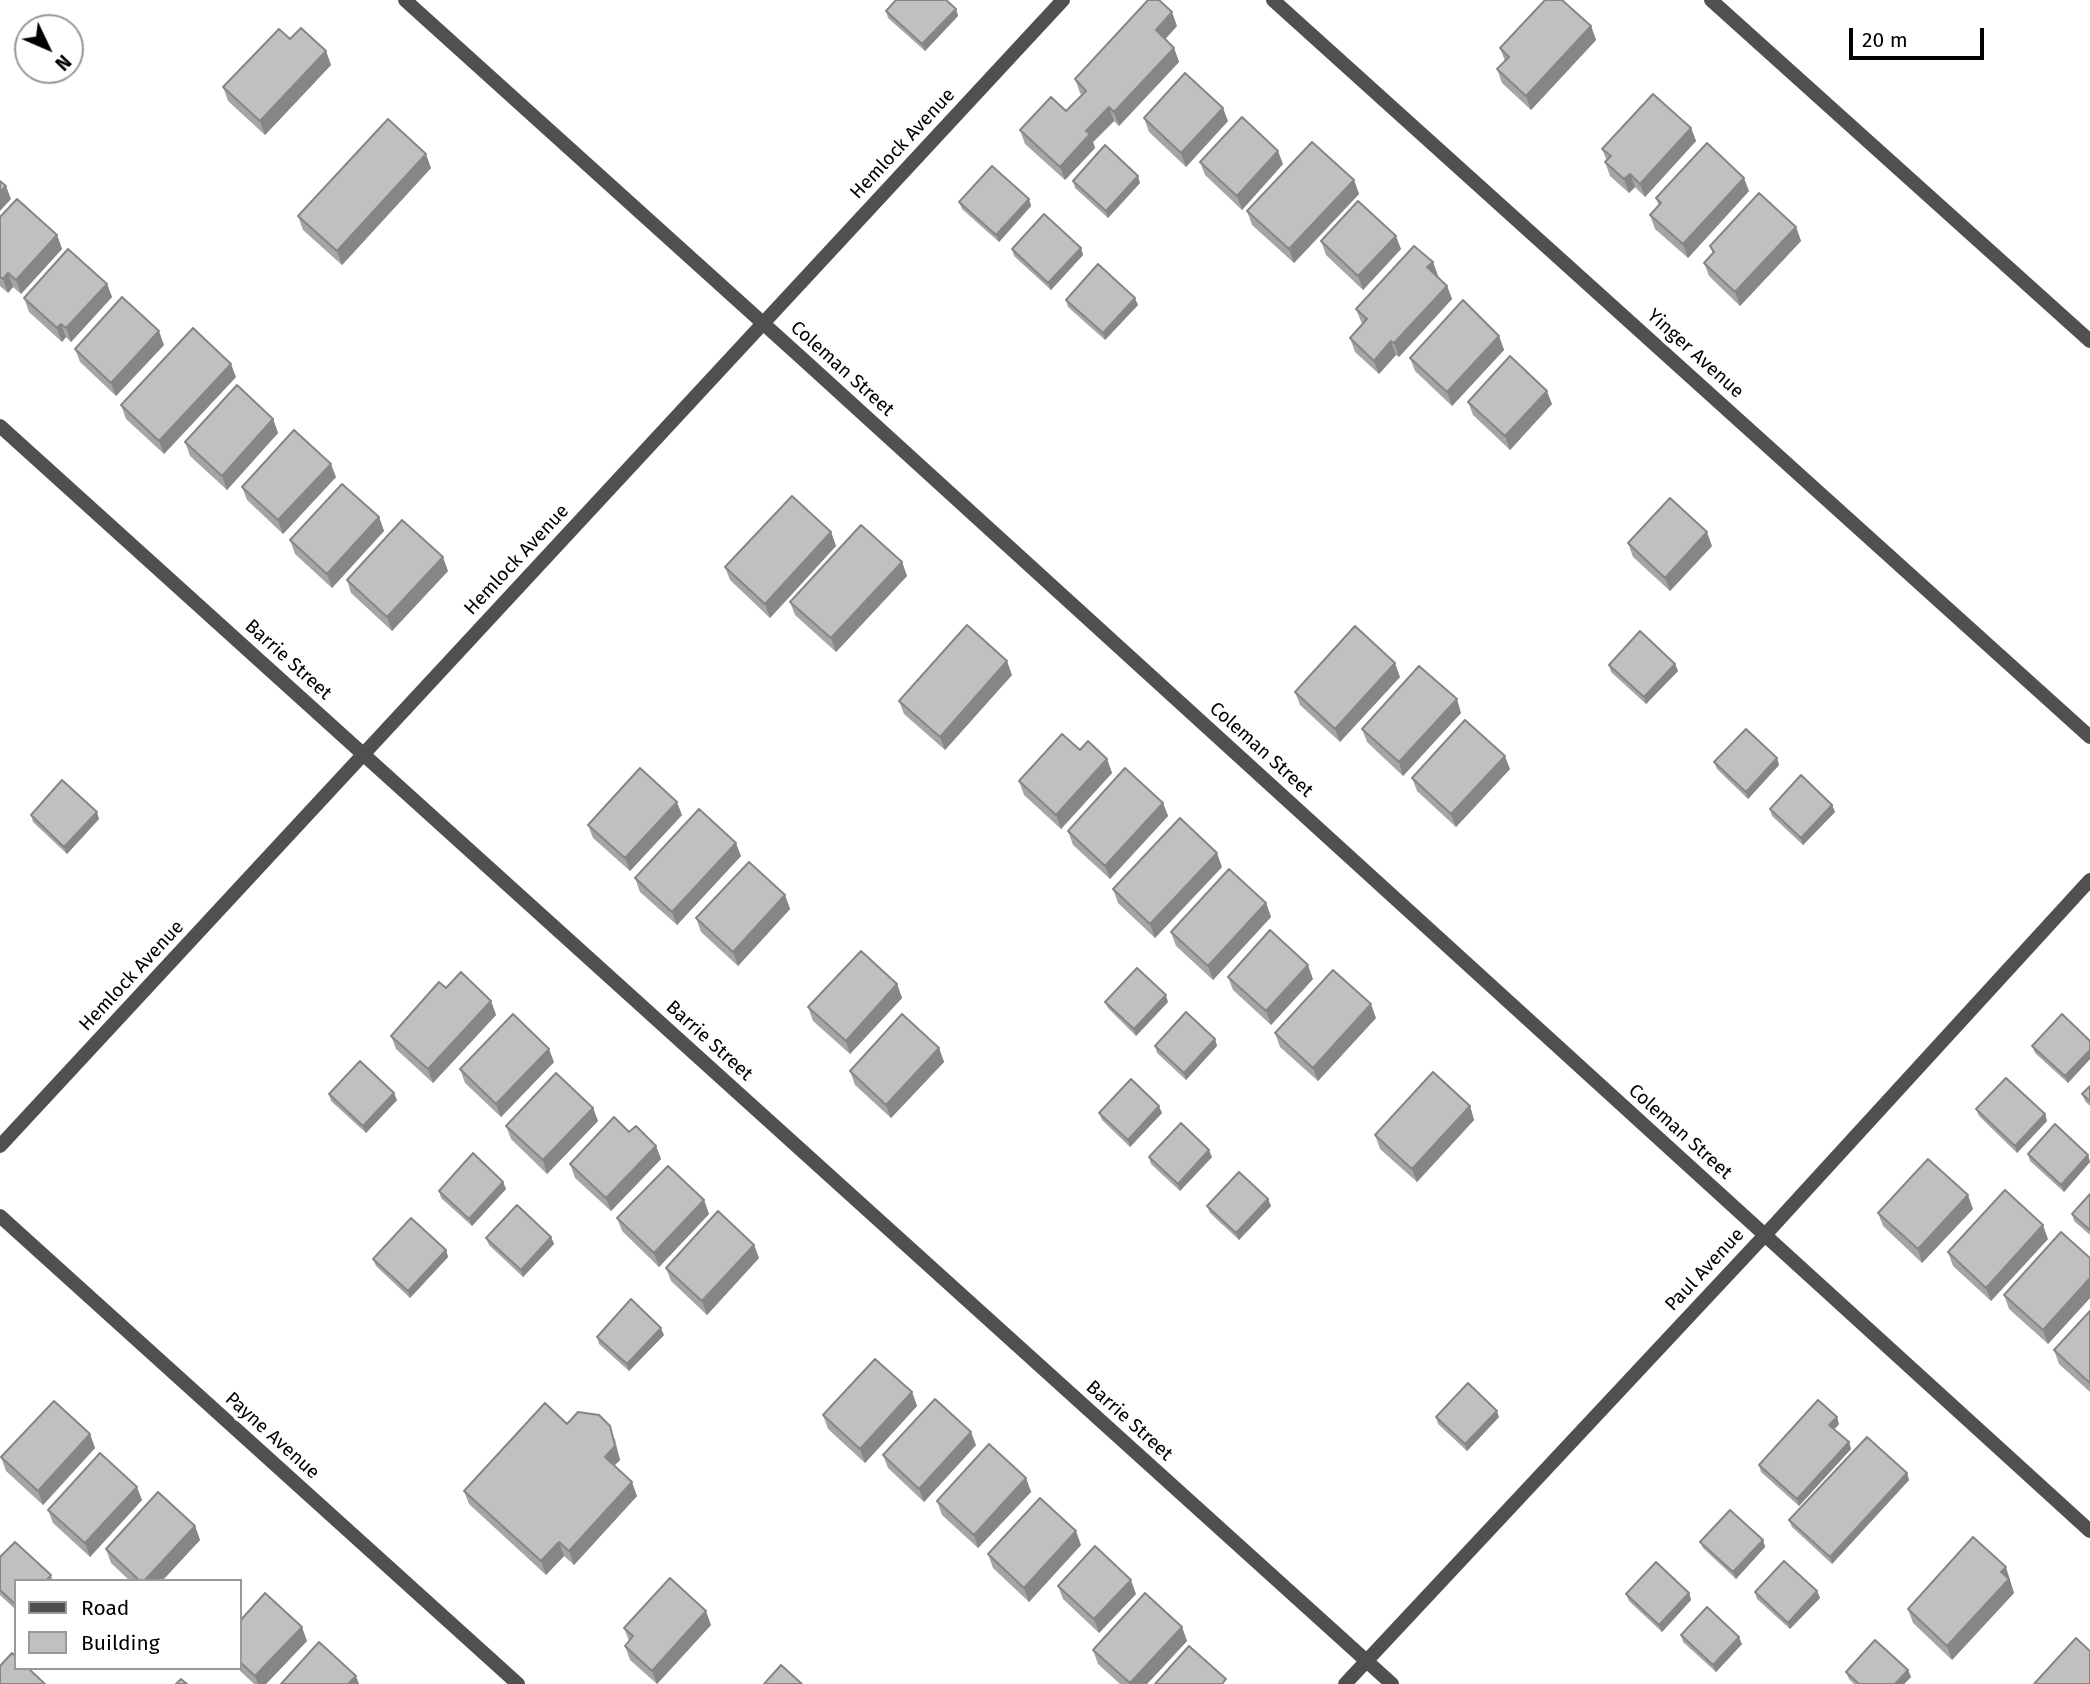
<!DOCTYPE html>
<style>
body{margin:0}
#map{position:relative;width:2090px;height:1684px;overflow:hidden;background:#fff;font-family:"Fira Sans",sans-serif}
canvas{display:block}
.legend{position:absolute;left:14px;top:1579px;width:228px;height:91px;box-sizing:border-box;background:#fff;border:2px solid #999;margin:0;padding:9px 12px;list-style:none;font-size:21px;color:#000}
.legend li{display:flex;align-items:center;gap:14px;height:35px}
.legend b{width:35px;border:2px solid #999}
.north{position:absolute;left:14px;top:14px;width:70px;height:70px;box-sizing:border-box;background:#fff;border:2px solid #999;border-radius:50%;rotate:134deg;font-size:19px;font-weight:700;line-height:28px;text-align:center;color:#000}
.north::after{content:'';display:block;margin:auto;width:24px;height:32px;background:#000;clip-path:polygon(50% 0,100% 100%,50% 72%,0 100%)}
.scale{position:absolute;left:1849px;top:28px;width:135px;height:32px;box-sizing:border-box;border:4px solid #000;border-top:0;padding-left:9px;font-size:21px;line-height:24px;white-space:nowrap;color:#000;-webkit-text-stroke:5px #fff;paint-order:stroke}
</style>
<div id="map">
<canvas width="2090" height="1684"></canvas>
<ul class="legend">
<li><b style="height:9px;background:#505050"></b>Road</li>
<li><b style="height:19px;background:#c0c0c0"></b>Building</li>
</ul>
<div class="north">N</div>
<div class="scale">20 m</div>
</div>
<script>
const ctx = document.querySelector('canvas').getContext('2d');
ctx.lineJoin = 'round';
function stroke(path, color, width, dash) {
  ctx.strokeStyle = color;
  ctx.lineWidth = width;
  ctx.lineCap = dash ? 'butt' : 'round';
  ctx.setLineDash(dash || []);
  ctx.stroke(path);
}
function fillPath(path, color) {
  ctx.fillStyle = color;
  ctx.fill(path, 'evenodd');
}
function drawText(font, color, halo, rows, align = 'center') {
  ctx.font = font + ' "Fira Sans",sans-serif';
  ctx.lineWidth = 7;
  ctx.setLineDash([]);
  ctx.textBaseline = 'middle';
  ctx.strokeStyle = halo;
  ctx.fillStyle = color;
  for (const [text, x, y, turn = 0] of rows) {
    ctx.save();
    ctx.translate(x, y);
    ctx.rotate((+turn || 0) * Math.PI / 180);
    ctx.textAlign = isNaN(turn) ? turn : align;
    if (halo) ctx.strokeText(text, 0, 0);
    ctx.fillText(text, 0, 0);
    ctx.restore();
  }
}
const lane = new Path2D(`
 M1711,0L2090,341`);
const street = new Path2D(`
 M405,0L806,362L2090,1531
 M1273,0L2090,737
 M0,426L1392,1684
 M0,1146L1063,0
 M0,1216L518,1684
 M1345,1684L1765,1235L2090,880`);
const wall = new Path2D(`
 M956,9L958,16L925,51L888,18L886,11Z
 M1177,26L1165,39L1174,48L1179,62L1119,126L1114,121L1093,142L1095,148L1065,180L1025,144L1020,130L1066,111L1082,95L1080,93L1075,79Z
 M1591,26L1596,40L1531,110L1502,83L1497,69L1505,61L1500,48Z
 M290,39L326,51L331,65L265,135L228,101L223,87Z
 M1144,118L1228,121L1186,167L1149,132Z
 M1691,128L1696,141L1645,197L1635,187L1629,193L1610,176L1605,162L1607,161L1602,149Z
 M1200,162L1283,164L1242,210L1205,175Z
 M431,168L342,265L303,230L298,216Z
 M1354,180L1359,194L1294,263L1252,225L1247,211Z
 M1073,181L1140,183L1108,218L1075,188Z
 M1749,191L1688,258L1655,229L1650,215L1659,206L1656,198Z
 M1029,199L1031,206L999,242L962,209L959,202Z
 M0,217L57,235L62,249L21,294L13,287L8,293L0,286Z
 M1796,227L1801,241L1740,306L1709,276L1704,263L1713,254L1710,246Z
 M1321,241L1401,249L1363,290L1326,255Z
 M1081,248L1083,255L1051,290L1014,256L1012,249Z
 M1433,262L1438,276H1437L1447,286L1452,299L1399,357L1396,355L1379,374L1355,352L1350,338L1362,324L1356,309Z
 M107,284L112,297L71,342L66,337L62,342L29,312L24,298Z
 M1066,300L1138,305L1105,340L1068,307Z
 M1499,336L1504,350L1452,406L1415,371L1410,358Z
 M164,345L116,396L80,362L75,349Z
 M236,377L164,454L126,419L121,405Z
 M1468,402L1552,404L1510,450L1473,415Z
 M273,419L278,433L227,490L190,456L185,442Z
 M336,477L283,534L247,500L242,487Z
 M379,517L384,531L332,588L295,554L290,540Z
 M831,532L836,546L770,618L730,580L725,567Z
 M1628,543L1712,546L1670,591L1633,557Z
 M902,562L907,576L836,652L795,615L790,602Z
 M448,571L392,631L351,593L347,580Z
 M1675,664L1678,671L1646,704L1611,672L1609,665Z
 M1012,675L945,750L904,714L899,701Z
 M1400,677L1340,742L1300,705L1295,692Z
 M1461,713L1403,776L1367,742L1362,729Z
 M1080,750L1107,759L1112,773L1061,829L1024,795L1019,781Z
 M1777,758L1779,765L1748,799L1717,769L1714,762Z
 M1510,769L1456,827L1417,791L1412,778Z
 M1163,803L1168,816L1110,879L1073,845L1068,831Z
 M1832,805L1835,812L1803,845L1772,816L1770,809Z
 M31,815L99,819L67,854L33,822Z
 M682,815L630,871L593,838L588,825Z
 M741,856L677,925L640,892L635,878Z
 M1222,867L1155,938L1118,903L1113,889Z
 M785,895L790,909L738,966L701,932L696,918Z
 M1266,903L1271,917L1213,980L1176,946L1171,932Z
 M1228,977L1313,979L1271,1025L1233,990Z
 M897,984L902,998L850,1054L813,1021L808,1007Z
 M446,988L491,1001L496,1015L433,1083L396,1049L391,1036Z
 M1105,1002H1168L1136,1036L1108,1008Z
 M1376,1018L1318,1081L1280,1047L1275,1033Z
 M1215,1039L1217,1046L1186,1080L1157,1053L1155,1046Z
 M2090,1041V1059L2068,1083L2035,1053L2032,1046Z
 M939,1048L944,1062L891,1118L855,1085L850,1071Z
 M554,1062L501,1117L465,1083L460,1069Z
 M2090,1086V1106L2085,1101L2082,1094Z
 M329,1094L397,1100L366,1133L331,1101Z
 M1470,1106L1474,1120L1417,1182L1380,1149L1375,1135Z
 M593,1108L598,1121L547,1174L511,1139L506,1126Z
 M1976,1109L2045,1114L2047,1121L2017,1153L1979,1116Z
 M1099,1113H1162L1130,1147L1102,1120Z
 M629,1132L656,1146L661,1159L611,1211L575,1178L570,1164Z
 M2028,1154L2088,1155L2090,1162L2064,1192L2030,1161Z
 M1149,1157H1212L1180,1191L1151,1164Z
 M503,1182L506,1189L472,1226L441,1198L439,1191Z
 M2090,1194V1235L2074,1221L2072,1214Z
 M1268,1199L1271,1206L1239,1240L1210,1213L1207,1206Z
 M704,1200L709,1214L659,1267L622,1231L617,1218Z
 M1973,1209L1922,1263L1883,1226L1878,1213Z
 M551,1237L554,1244L523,1277L489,1245L486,1238Z
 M2048,1239L1991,1301L1953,1266L1948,1252Z
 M754,1245L759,1258L707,1315L671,1281L666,1268Z
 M446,1250L448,1257L410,1298L376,1266L373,1259Z
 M2090,1258V1298L2048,1344L2009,1309L2004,1295Z
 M2090,1311V1392L2059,1364L2054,1350Z
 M664,1335L629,1371L599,1344L597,1337Z
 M912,1392L917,1406L865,1463L828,1429L823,1415Z
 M1436,1417H1499L1467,1451L1438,1424Z
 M567,1424L615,1439L620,1460L614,1465L637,1496L574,1565L564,1556L546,1575L469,1504L464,1491Z
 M1839,1424L1834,1429L1849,1442L1851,1449L1799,1506L1761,1472L1759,1465Z
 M90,1434L95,1448L43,1505L6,1471L1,1457Z
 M976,1445L924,1502L888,1468L883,1455Z
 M1907,1473L1909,1480L1832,1564L1792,1527L1789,1520Z
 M1026,1478L1031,1492L978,1548L942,1515L937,1501Z
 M142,1500L90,1557L53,1523L48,1510Z
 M195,1526L200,1540L162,1581H130L111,1563L106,1549Z
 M1763,1540L1765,1547L1736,1579L1703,1548L1700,1542Z
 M1081,1545L1029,1602L993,1568L988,1554Z
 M0,1557L51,1575L53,1581H16V1610L0,1595Z
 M2011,1581L2010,1582L2014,1593L1952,1660L1913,1623L1908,1609Z
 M1058,1586L1136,1594L1099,1633L1063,1599Z
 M1817,1591L1820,1598L1790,1629L1757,1599L1755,1592Z
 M1689,1593L1691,1600L1662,1632L1629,1601L1626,1594Z
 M240,1621L307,1641L266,1684H254L237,1668H240Z
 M711,1625L657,1684L630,1660L625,1646L629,1641L624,1628Z
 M1182,1627L1187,1641L1147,1684H1120L1098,1664L1093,1650Z
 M1681,1635L1742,1644L1716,1672L1683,1642Z
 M1908,1670L1911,1677L1904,1684H1854L1849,1679L1846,1672Z`);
const shadedWall = new Path2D(`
 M956,9L958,16L925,51L922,44Z
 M1172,12L1177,26L1161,44L1156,30Z
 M1591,26L1596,40L1531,110L1526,96Z
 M1174,48L1179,62L1119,126L1114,112Z
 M326,51L331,65L265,135L260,121Z
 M1109,107L1114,121L1093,142L1095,148L1065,180L1060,167L1086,131Z
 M1223,108L1228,121L1186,167L1181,153Z
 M1691,128L1696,141L1645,197L1640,184Z
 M1278,151L1283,164L1242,210L1237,196Z
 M426,154L431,168L342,265L337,251Z
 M1630,174L1635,187L1629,193L1624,179Z
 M1138,176L1140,183L1108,218L1106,211Z
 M1744,178L1749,191L1688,258L1683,244Z
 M1354,180L1359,194L1294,263L1289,249Z
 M6,186L11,199L0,211V192Z
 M1029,199L1031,206L999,242L996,235Z
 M1796,227L1801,241L1740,306L1735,292Z
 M57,235L62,249L21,294L16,280Z
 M1396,236L1401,249L1363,290L1358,276Z
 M1081,248L1083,255L1051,290L1048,283Z
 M1433,262L1438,276L1432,281L1427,267Z
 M8,273L13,287L8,293L3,279Z
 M107,284L112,297L71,342L66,328Z
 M1447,286L1452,299L1399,357L1394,343Z
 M1135,298L1138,305L1105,340L1103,333Z
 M61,324L66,337L62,342L57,328Z
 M159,331L164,345L116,396L111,383Z
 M1499,336L1504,350L1452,406L1447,392Z
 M1391,341L1396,355L1379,374L1374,361Z
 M231,364L236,377L164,454L159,441Z
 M1547,391L1552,404L1510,450L1505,436Z
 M273,419L278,433L227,490L222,476Z
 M331,464L336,477L283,534L278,520Z
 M379,517L384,531L332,588L327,574Z
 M831,532L836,546L770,618L765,604Z
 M1707,532L1712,546L1670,591L1665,578Z
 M443,557L448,571L392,631L387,617Z
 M902,562L907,576L836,652L831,638Z
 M1007,661L1012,675L945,750L940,737Z
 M1395,663L1400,677L1340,742L1335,729Z
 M1675,664L1678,671L1646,704L1644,697Z
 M1457,699L1461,713L1403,776L1399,762Z
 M1505,756L1510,769L1456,827L1451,814Z
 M1777,758L1779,765L1748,799L1746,792Z
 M1107,759L1112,773L1061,829L1056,815Z
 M677,802L682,815L630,871L625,858Z
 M1163,803L1168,816L1110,879L1105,866Z
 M1832,805L1835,812L1803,845L1801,838Z
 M97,812L99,819L67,854L64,847Z
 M736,843L741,856L677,925L672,912Z
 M1217,853L1222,867L1155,938L1150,924Z
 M785,895L790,909L738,966L733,952Z
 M1266,903L1271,917L1213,980L1208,966Z
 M1308,965L1313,979L1271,1025L1266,1011Z
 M897,984L902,998L850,1054L846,1041Z
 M1166,995L1168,1002L1136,1036L1134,1029Z
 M491,1001L496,1015L433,1083L428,1069Z
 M1371,1004L1376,1018L1318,1081L1313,1068Z
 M1215,1039L1217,1046L1186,1080L1184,1073Z
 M939,1048L944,1062L891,1118L886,1105Z
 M549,1049L554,1062L501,1117L496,1104Z
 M2090,1050V1059L2068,1083L2065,1076Z
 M394,1093L397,1100L366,1133L363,1126Z
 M1159,1106L1162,1113L1130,1147L1128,1140Z
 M1470,1106L1474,1120L1417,1182L1412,1169Z
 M593,1108L598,1121L547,1174L543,1160Z
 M2045,1114L2047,1121L2017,1153L2015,1146Z
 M656,1146L661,1159L611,1211L606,1198Z
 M1209,1150L1212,1157L1180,1191L1178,1184Z
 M2088,1155L2090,1162L2064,1192L2061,1185Z
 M503,1182L506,1189L472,1226L469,1219Z
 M1968,1195L1973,1209L1922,1263L1918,1249Z
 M1268,1199L1271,1206L1239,1240L1236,1233Z
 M704,1200L709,1214L659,1267L654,1253Z
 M2043,1225L2048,1239L1991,1301L1986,1288Z
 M551,1237L554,1244L523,1277L521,1270Z
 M754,1245L759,1258L707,1315L702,1301Z
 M446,1250L448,1257L410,1298L408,1291Z
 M2090,1278V1298L2048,1344L2043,1330Z
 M661,1328L664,1335L629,1371L627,1364Z
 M912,1392L917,1406L865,1463L860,1449Z
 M1497,1411L1499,1417L1467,1451L1465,1444Z
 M1837,1417L1839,1424L1832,1432L1829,1425Z
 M610,1426L620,1460L610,1470L605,1457Z
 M971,1432L976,1445L924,1502L919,1489Z
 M90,1434L95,1448L43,1505L38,1491Z
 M1849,1442L1851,1449L1799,1506L1797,1499Z
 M1907,1473L1909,1480L1832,1564L1830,1557Z
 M1026,1478L1031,1492L978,1548L974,1535Z
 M632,1482L637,1496L574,1565L569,1551Z
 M137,1487L142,1500L90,1557L85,1543Z
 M195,1526L200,1540L162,1581H144Z
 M1076,1531L1081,1545L1029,1602L1024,1588Z
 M1763,1540L1765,1547L1736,1579L1733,1572Z
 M559,1542L564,1556L546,1575L541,1561Z
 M2006,1567L2014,1593L1952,1660L1947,1646L2001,1572Z
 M1131,1580L1136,1594L1099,1633L1094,1619Z
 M1817,1591L1820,1598L1790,1629L1788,1623Z
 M1689,1593L1691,1600L1662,1632L1659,1625Z
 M706,1611L711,1625L657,1684L652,1671Z
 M302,1627L307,1641L266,1684H258L255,1676Z
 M1182,1627L1187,1641L1147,1684H1130Z
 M1739,1637L1742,1644L1716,1672L1713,1665Z
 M1908,1670L1911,1677L1904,1684H1895Z
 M356,1676L359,1684H348Z`);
const building = new Path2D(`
 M896,0H946L956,9L922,44L886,11Z
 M1148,0H1159L1172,12L1156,30L1174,48L1114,112L1109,107L1086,131L1090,134L1060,167L1020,130L1051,97L1066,111L1086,91L1075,79Z
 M1545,0H1562L1591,26L1526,96L1497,69L1509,57L1500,48Z
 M301,28L326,51L260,121L223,87L279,29L290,39Z
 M1185,73L1223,108L1181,153L1144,118Z
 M1653,94L1691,128L1640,184L1630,174L1624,179L1605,162L1611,156L1602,149Z
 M1242,117L1278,151L1237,196L1200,162Z
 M388,119L426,154L337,251L298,216Z
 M1312,142L1354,180L1289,249L1247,211Z
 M1707,143L1744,178L1683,244L1650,215L1661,203L1656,198Z
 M1105,145L1138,176L1106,211L1073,181Z
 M992,166L1029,199L996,235L959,202Z
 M0,181L6,186L0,192Z
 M1759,193L1796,227L1735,292L1704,263L1714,252L1710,246Z
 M17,199L57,235L16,280L8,273L3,279L0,277V217Z
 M1358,201L1396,236L1358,276L1321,241Z
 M1044,214L1081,248L1048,283L1012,249Z
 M1414,246L1433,262L1427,267L1447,286L1394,343L1391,341L1374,361L1350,338L1367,319L1356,309Z
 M68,249L107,284L66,328L61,324L57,328L24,298Z
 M1098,264L1135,298L1103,333L1066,300Z
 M122,297L159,331L111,383L75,349Z
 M1463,300L1499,336L1447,392L1410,358Z
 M193,328L231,364L159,441L121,405Z
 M1510,356L1547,391L1505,436L1468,402Z
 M237,385L273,419L222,476L185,442Z
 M294,430L331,464L278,520L242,487Z
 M342,484L379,517L327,574L290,540Z
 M792,496L831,532L765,604L725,567Z
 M1670,498L1707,532L1665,578L1628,543Z
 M402,520L443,557L387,617L347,580Z
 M861,525L902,562L831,638L790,602Z
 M967,625L1007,661L940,737L899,701Z
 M1355,626L1395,663L1335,729L1295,692Z
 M1640,631L1675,664L1644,697L1609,665Z
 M1419,666L1457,699L1399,762L1362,729Z
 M1465,720L1505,756L1451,814L1412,778Z
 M1746,729L1777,758L1746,792L1714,762Z
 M1062,734L1080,750L1088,741L1107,759L1056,815L1019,781Z
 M640,768L677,802L625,858L588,825Z
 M1125,768L1163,803L1105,866L1068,831Z
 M1801,775L1832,805L1801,838L1770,809Z
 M62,780L97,812L64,847L31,815Z
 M699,809L736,843L672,912L635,878Z
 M1180,818L1217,853L1150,924L1113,889Z
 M749,862L785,895L733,952L696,918Z
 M1229,869L1266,903L1208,966L1171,932Z
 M1270,930L1308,965L1266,1011L1228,977Z
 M861,951L897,984L846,1041L808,1007Z
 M1137,968L1166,995L1134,1029L1105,1002Z
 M1333,970L1371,1004L1313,1068L1275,1033Z
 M461,972L491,1001L428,1069L391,1036L439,982L446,988Z
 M1186,1012L1215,1039L1184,1073L1155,1046Z
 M513,1014L549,1049L496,1104L460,1069Z
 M902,1014L939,1048L886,1105L850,1071Z
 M2062,1014L2090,1041V1050L2065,1076L2032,1046Z
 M360,1061L394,1093L363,1126L329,1094Z
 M1433,1072L1470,1106L1412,1169L1375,1135Z
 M556,1073L593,1108L543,1160L506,1126Z
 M2006,1078L2045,1114L2015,1146L1976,1109Z
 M1131,1079L1159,1106L1128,1140L1099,1113Z
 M2090,1086V1101L2082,1094Z
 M614,1117L629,1132L636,1126L656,1146L606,1198L570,1164Z
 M1181,1123L1209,1150L1178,1184L1149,1157Z
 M2055,1124L2088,1155L2061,1185L2028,1154Z
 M473,1153L503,1182L469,1219L439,1191Z
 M1928,1159L1968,1195L1918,1249L1878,1213Z
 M668,1166L704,1200L654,1253L617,1218Z
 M1239,1172L1268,1199L1236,1233L1207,1206Z
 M2005,1190L2043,1225L1986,1288L1948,1252Z
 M2090,1194V1230L2072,1214Z
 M517,1205L551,1237L521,1270L486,1238Z
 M718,1211L754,1245L702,1301L666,1268Z
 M411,1218L446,1250L408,1291L373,1259Z
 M2061,1232L2090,1258V1278L2043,1330L2004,1295Z
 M631,1299L661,1328L627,1364L597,1337Z
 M2090,1311V1383L2054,1350Z
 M875,1359L912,1392L860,1449L823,1415Z
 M1468,1383L1497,1411L1465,1444L1436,1417Z
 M935,1399L971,1432L919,1489L883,1455Z
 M1818,1400L1837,1417L1829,1425L1849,1442L1797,1499L1759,1465Z
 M54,1401L90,1434L38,1491L1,1457Z
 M545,1403L567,1424L578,1412L599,1415L610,1426L615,1446L605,1457L632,1482L569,1551L559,1542L541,1561L464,1491Z
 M1867,1437L1907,1473L1830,1557L1789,1520Z
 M989,1444L1026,1478L974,1535L937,1501Z
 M100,1453L137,1487L85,1543L48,1510Z
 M158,1492L195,1526L144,1581H140L106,1549Z
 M1040,1498L1076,1531L1024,1588L988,1554Z
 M1730,1510L1763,1540L1733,1572L1700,1542Z
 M1973,1537L2006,1567L2001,1572L2009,1579L1947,1646L1908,1609Z
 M15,1542L51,1575L46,1581H16V1605L0,1590V1557Z
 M1095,1546L1131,1580L1094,1619L1058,1586Z
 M1784,1561L1817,1591L1788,1623L1755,1592Z
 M1656,1562L1689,1593L1659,1625L1626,1594Z
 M670,1578L706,1611L652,1671L625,1646L633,1636L624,1628Z
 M265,1593L302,1627L255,1676L240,1662V1621Z
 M1145,1593L1182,1627L1130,1683L1093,1650Z
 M1707,1607L1739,1637L1713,1665L1681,1635Z
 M2076,1638L2090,1651V1684H2034Z
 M1875,1640L1908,1670L1895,1684H1859L1846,1672Z
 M319,1642L356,1676L348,1684H281Z
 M1189,1646L1226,1679L1222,1684H1155Z
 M12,1653L16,1657V1668H28L45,1684H0V1666Z
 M781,1665L802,1684H764Z
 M181,1679L187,1684H176Z`);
const streetNames = [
 ["Hemlock Avenue",903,144,-47],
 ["Yinger Avenue",1695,354,42],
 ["Coleman Street",842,369,42],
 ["Hemlock Avenue",517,560,-47],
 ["Barrie Street",288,660,42],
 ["Coleman Street",1261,750,42],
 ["Hemlock Avenue",132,976,-47],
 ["Barrie Street",709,1041,42],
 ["Coleman Street",1680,1132,42],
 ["Paul Avenue",1705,1270,-47],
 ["Barrie Street",1129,1421,42],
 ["Payne Avenue",272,1436,42]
];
stroke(lane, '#505050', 14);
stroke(street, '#505050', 14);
fillPath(wall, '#a5a5a5');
fillPath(shadedWall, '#868686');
fillPath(building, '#c0c0c0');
stroke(building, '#868686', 2);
drawText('19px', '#000', '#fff', streetNames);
</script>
